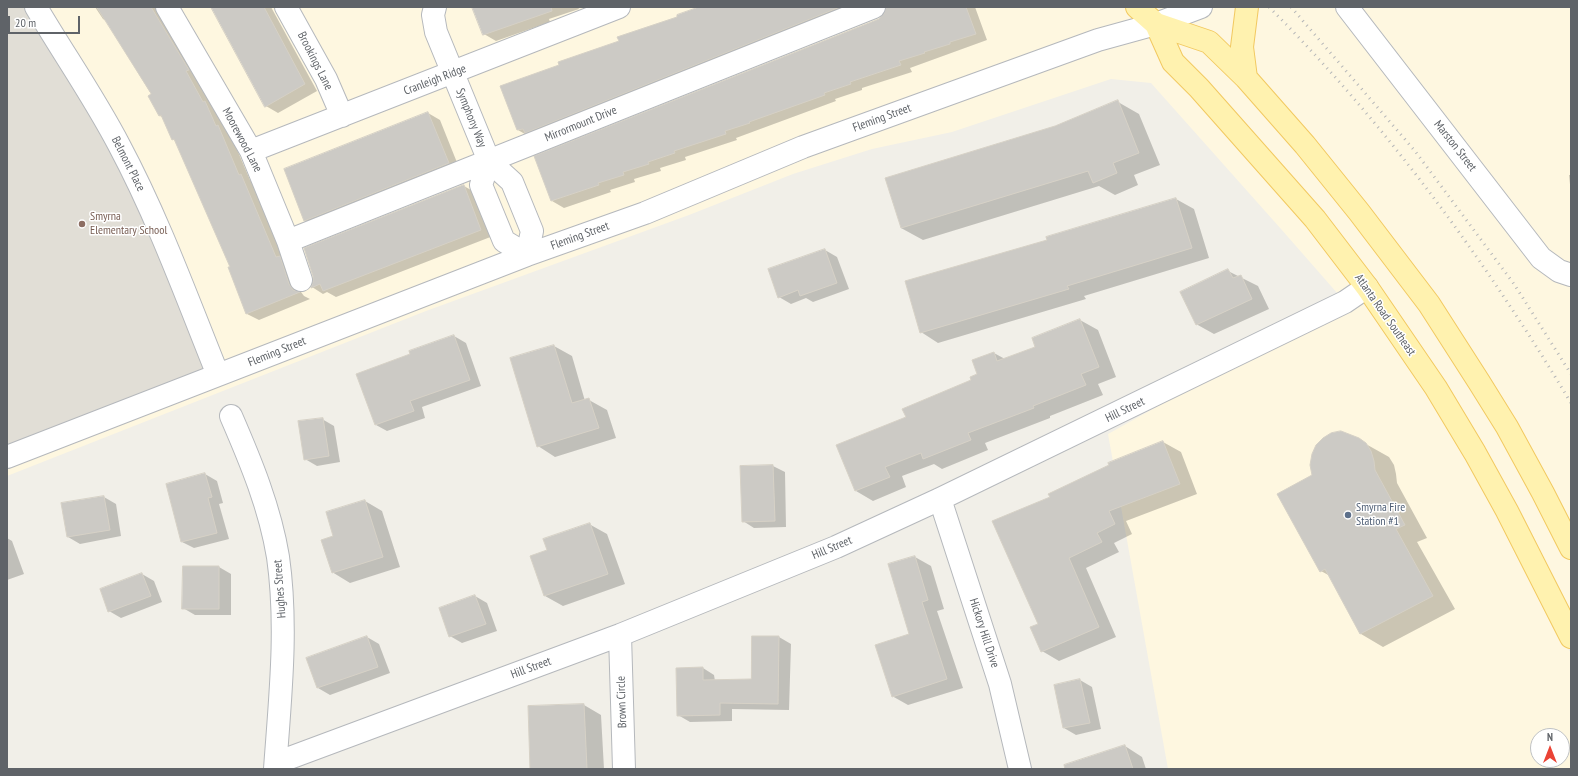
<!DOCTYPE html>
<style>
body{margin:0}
#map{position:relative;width:1578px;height:776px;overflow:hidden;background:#f1efe8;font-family:"PT Sans Narrow",sans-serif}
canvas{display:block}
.frame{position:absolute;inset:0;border:8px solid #5f6368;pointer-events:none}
.north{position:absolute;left:1530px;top:728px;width:40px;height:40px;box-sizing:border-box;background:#fff;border:1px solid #bfc1c3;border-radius:50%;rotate:0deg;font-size:11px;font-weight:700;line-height:16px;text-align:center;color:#5f6368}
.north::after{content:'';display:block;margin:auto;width:14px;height:18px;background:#ea4335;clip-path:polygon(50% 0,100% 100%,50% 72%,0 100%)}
.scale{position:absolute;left:8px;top:16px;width:72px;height:18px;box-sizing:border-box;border:2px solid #5f6368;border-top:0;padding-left:5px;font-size:12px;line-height:14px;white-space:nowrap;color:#5f6368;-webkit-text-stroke:3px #fff;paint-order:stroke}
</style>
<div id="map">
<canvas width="1578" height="776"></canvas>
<div class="frame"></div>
<div class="north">N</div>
<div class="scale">20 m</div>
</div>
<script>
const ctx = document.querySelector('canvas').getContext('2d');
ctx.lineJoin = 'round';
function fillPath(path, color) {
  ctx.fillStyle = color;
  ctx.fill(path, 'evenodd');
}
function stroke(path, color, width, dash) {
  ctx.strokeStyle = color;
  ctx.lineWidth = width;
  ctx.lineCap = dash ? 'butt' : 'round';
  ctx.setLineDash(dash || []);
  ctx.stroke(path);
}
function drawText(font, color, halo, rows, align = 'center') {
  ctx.font = font + ' "PT Sans Narrow",sans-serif';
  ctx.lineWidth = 3;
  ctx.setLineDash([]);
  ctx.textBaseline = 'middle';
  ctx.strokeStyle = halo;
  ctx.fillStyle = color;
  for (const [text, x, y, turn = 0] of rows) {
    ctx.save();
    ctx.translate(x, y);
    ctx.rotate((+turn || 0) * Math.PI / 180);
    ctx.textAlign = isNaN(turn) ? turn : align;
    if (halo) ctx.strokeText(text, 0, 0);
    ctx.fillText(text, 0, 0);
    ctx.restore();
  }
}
const commercial = new Path2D(`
 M7,7H1571V637H1559L1571,653V769H1168L1108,434L1345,302L1281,229L1151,83L1111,79L952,132L872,149L793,174L689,215L426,311L7,476ZM1538,736H1562V760H1538Z`);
const education = new Path2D(`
 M7,7H36L65,54L218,375L7,457Z`);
const shadow = new Path2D(`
 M95,7H155L217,109L226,131L230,133L250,180L253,182L292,264L301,292L304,296L310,299L259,320L247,314L229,268L231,267L176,141L172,139L164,118L160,116L149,96L152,95L108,22L103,19Z
 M212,7H271L317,91L278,113L266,106Z
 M473,7H579H578L579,9L549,19L550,22L496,41L484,34Z
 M707,7H849L530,137L518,130L620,42Z
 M914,7H975L987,40L910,68L912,72L862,88V90L835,99L836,101L736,138L737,140L685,157L686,160L660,168L661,171L634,179L635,182L610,190L611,192L564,208L552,201Z
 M1118,102L1139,114L1160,165L1134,175L1138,185L1115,195L1099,186L923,240L901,228L1055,127Z
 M428,113L440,120L460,170L317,227L305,220Z
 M1569,175H1571V194Z
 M464,186L476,193L493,236L336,297L327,292L323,294L312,287Z
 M1176,199L1194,209L1209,258L1084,296L1086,299L938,343L921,332L1048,240L1047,237Z
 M825,250L837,257L849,289L813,302L806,298L791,304L779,297L770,270Z
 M1228,271L1258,286L1269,309L1214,334L1196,324Z
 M1080,320L1098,330L1116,377L1098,384L1103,395L1050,416V418L985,443L988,450L942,469L934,464L902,476L906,487L873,501L856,491L907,417L972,381L994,353L1005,359L1037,347Z
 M454,336L466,343L481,386L422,407L425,418L387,431L376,425L411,354Z
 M554,346L572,356L585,401L589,400L607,410L616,438L555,457L538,446L511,359Z
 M322,419L334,426L340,462L317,466L305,459Z
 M1348,434L1389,457L1394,465L1396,474L1397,483L1427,538L1417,542L1455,609L1383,647L1361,634L1330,576L1321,571L1314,476Z
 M1163,442L1181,452L1197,494L1126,521L1132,534L1114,543L1119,552L1086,568L1116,637L1059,661L1042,651L1039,625L1051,498L1110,465Z
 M773,466L785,472L786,527L754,528L743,521Z
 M205,474L217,481L223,503L219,504L229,539L194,548L182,542Z
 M104,497L116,504L121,536L80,544L68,537Z
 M365,501L382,511L400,567L350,583L332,572L335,536Z
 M589,524L607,534L625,584L563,606L545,596L531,556L548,551Z
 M7,538L12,541L24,574L7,580Z
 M915,557L931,566L944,609L937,611L963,688L908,705L892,696L910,635Z
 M184,567H219L231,574V615H195L183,608Z
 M142,574L154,581L162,602L121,618L109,611Z
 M475,596L487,603L497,631L462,643L450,636Z
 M367,637L379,644L390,673L330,695L318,688L308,658Z
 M779,637L791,644L789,710L732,709V721L690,722L678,715L703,668L714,675L715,681L752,680Z
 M1080,680L1092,687L1101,729L1076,735L1064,728L1055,686Z
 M584,705L601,715L604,769H531Z
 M1125,746L1142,757L1146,769H1088Z`);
const building = new Path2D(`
 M97,7H151L189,70L186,71L203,102L205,101L216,126L218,125L239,175L241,174L276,257L280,256L289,284L293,290L300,292L246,314L228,267H230L174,139L172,140L161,115L159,116L148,96L151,94Z
 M211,7H264L305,84L265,107Z
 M472,7H551L552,11L483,35Z
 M699,7H840L525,133L523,129L517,130L500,86L559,65L558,62L619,41L617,37L677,17V15Z
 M886,7H966L976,34L950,42V44L924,52L925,53L899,61L901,65L850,82L851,84L824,93L825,95L749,122L750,123L725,131L726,134L674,151L675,153L648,162L649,164L623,172L624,175L598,183L599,185L551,201L534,156L879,19L884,14Z
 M1118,100L1139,153L1113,163L1117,173L1093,183L1088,171L901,228L885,178L1055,126Z
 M428,112L449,163L304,221L284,169Z
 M464,185L481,230L323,291L320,284L311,288L313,282V276L304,248L458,187Z
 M1176,198L1192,248L1067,286L1069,289L920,333L905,281L1047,240L1046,237Z
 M825,249L837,283L800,296L798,290L778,298L768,269Z
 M1228,269L1233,278L1241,275L1252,299L1196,325L1180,292Z
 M1080,319L1099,367L1081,374L1086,385L1033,406L1034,408L968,433L971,440L923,459L921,453L885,467L890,477L855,491L836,445L906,417L902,409L971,380L970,377L977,374L972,360L994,352L997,361L1035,347L1032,338Z
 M454,335L470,380L410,401L414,411L375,425L356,374L410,354L409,351Z
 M554,345L572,403L589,398L599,428L537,447L510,358Z
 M323,418L329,456L304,460L298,421Z
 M1341,431L1359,438L1366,443L1371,451L1374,461L1375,470L1405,525L1396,529L1433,596L1360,634L1325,569L1320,572L1277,494L1312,475L1310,465L1312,454L1316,445L1323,438L1331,433Z
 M1163,441L1180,484L1109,511L1115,524L1097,533L1102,542L1069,558L1099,627L1041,652L1030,627L1038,624L992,521L1050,497L1048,494L1109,465L1108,463Z
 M773,465L775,521L742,522L740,466Z
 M205,473L212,497L208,498L217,533L181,542L166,484Z
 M104,496L110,530L67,537L61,503Z
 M365,500L383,557L332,573L321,540L333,536L326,512Z
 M590,523L608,574L544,596L530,556L547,550L543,539Z
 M915,556L928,600L922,602L947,679L892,697L875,645L909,634L888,564Z
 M183,566H219V609H182Z
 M142,573L151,596L108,612L100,589Z
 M475,595L486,624L449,637L439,608Z
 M367,636L378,667L317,688L306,658Z
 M752,636H779L778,704L720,703V715L677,716L676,668L703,667V680L751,679Z
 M1080,679L1090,723L1063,728L1054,685Z
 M584,704L587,769H530L528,706Z
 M1125,745L1133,769H1065L1064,765Z`);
const minor = new Path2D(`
 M36,7C63,53 94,97 119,145C158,218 187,298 218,375
 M167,7L251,151L288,241L301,280
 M286,7L326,79L342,116
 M435,7L433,15L436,32L489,161L512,182L532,231L527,255L504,241L481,185L489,161
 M1347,7L1541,258L1559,271L1571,275
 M251,151L619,7
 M288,241L874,7
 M231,416C251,462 270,508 278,557C288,627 280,699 275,769
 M7,457L527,255L645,213L803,147L1098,40L1156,24L1201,7
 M940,499L1000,684L1020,769
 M620,635L624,769
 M276,763L620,635L836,547L940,499L1345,302L1367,287`);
const major = new Path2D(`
 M1137,7L1156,24L1173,62L1199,88L1315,219L1367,287L1436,388L1475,453L1507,511L1571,637
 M1156,24L1209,42L1246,78L1305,145L1359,212L1429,304L1479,382L1507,427L1543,493L1571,548
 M1246,78L1242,47L1247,7`);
const rail = new Path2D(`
 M1269,7C1386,124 1486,261 1571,403
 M1291,7L1415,151L1514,284L1571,374`);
const markers = [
 [82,224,4,"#8d6e63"],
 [1348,515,4,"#5c6f8a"]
];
const streetNames = [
 ["Brookings Lane",315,61,63],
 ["Cranleigh Ridge",435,80,-21],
 ["Symphony Way",471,118,68],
 ["Fleming Street",882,118,-20],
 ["Mirrormount Drive",581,124,-22],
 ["Moorewood Lane",242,140,62],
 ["Marston Street",1455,146,52],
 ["Belmont Place",128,164,63],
 ["Fleming Street",580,236,-20],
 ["Atlanta Road Southeast",1385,315,55],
 ["Fleming Street",277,352,-22],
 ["Hill Street",1125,410,-26],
 ["Hill Street",832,548,-23],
 ["Hughes Street",280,589,-94],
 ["Hickory Hill Drive",984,633,72],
 ["Hill Street",531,668,-20],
 ["Brown Circle",622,702,-92]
];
const educationNames = [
 ["Smyrna",90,217],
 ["Elementary School",90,231]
];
const serviceNames = [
 ["Smyrna Fire",1356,508],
 ["Station #1",1356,522]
];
fillPath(commercial, '#fef7e0');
fillPath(education, '#e1ded6');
fillPath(shadow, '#0003');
fillPath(building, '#cccac5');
stroke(building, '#d6d1c6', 1);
stroke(minor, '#b5b8bc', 24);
stroke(major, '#f2c960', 24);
stroke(minor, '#fff', 22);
stroke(major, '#fff2af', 22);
stroke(rail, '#b6b7b8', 3, [1, 5]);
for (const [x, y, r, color] of markers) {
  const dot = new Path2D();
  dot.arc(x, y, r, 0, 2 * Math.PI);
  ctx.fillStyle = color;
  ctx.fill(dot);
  stroke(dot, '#fff', 1.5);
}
drawText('12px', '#5f6368', '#fff', streetNames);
drawText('12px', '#785e54', '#fff', educationNames, 'left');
drawText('12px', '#4e5e75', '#fff', serviceNames, 'left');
</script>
